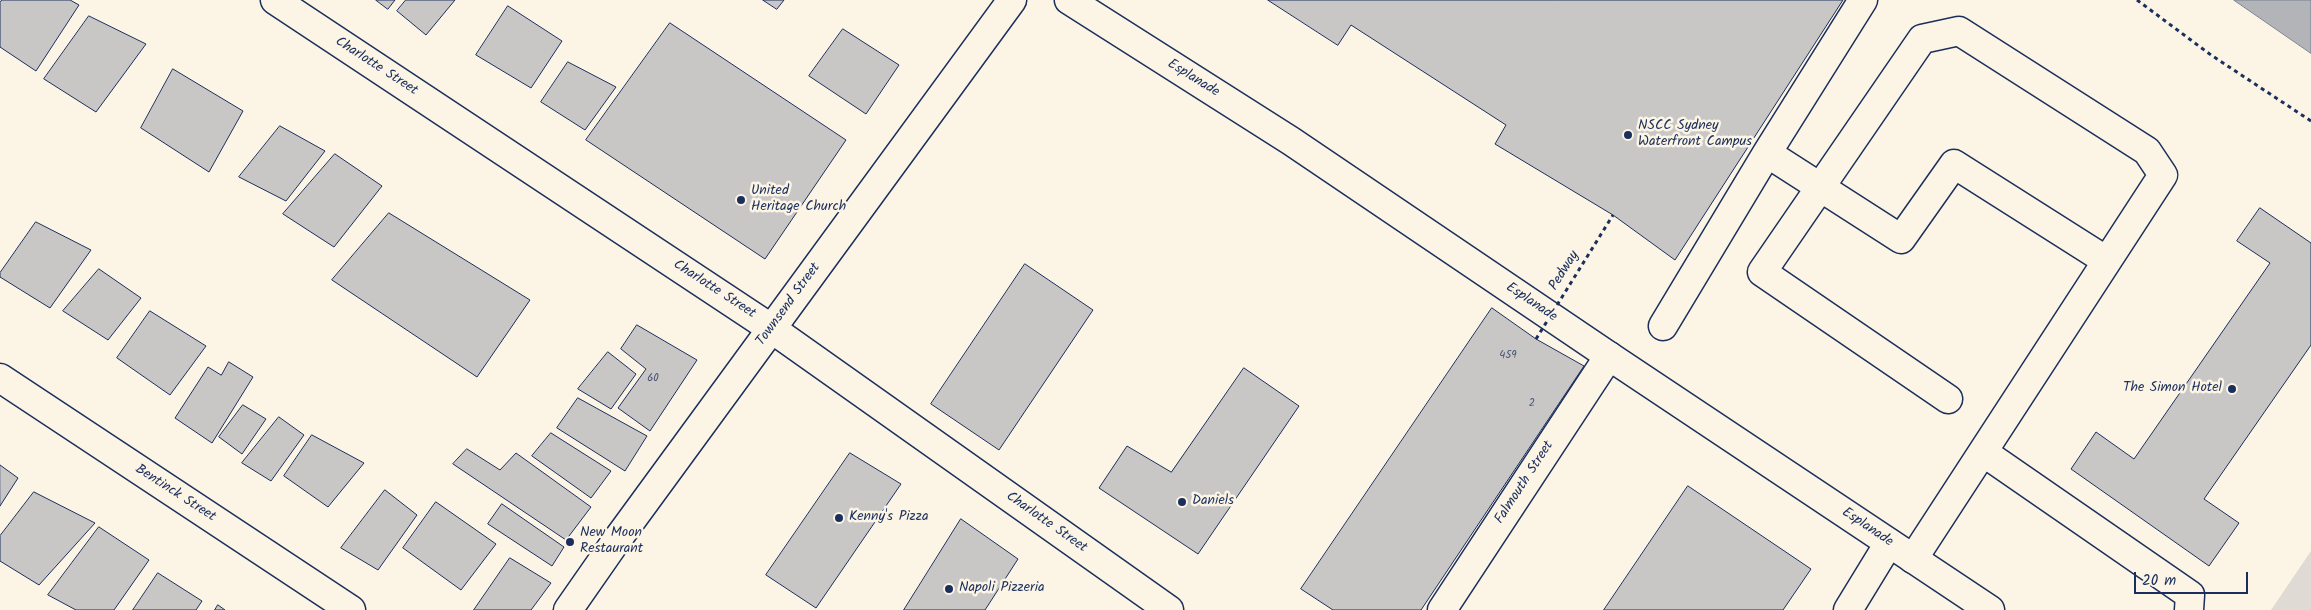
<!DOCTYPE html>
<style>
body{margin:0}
#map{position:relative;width:2311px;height:610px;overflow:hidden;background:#fcf5e5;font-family:Kalam,sans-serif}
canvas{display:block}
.scale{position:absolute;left:2134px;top:572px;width:114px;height:22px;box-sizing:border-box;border:2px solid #1b2f5e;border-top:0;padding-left:6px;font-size:15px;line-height:18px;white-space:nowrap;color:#1b2f5e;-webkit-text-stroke:4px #fcf5e5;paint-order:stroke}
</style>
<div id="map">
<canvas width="2311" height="610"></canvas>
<div class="scale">20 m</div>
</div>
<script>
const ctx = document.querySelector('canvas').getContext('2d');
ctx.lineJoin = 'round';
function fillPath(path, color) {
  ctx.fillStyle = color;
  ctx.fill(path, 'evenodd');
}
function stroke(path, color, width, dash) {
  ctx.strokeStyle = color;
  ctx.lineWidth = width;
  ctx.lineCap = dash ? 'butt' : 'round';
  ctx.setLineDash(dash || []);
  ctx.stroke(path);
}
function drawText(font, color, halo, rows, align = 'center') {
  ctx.font = font + ' Kalam,sans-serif';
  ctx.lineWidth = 5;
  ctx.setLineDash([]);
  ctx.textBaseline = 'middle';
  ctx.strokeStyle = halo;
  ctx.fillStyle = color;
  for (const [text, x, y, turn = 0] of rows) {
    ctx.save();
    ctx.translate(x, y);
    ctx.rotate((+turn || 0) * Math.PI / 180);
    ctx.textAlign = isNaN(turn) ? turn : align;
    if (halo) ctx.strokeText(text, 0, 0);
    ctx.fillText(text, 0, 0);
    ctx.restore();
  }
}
const green = new Path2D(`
 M2311,551V610H2271Z`);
const water = new Path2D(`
 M2234,0H2311V53Z`);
const building = new Path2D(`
 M2,0H70L79,5L36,71L0,47V3Z
 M376,0H395L388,9Z
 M406,0H455L426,35L397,11Z
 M763,0H784L777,9Z
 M1268,0H1843L1675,260L1613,215L1495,144L1506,125L1351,25L1338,45Z
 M508,6L562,41L531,88L476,55Z
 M89,16L146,44L96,112L44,79Z
 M670,23L846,140L765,259L586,140Z
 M843,29L899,65L866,114L809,76Z
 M568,62L616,87L585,130L541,102Z
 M173,69L243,111L209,172L141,128Z
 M280,126L325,151L286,201L239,177Z
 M335,154L382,186L334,247L283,214Z
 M2260,208L2311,243V345L2204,499L2239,523L2209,566L2071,469L2096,432L2134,459L2270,263L2237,241Z
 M389,213L530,300L477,377L332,280Z
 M36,222L91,250L50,308L0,277V273Z
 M1025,264L1093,310L999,450L931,404Z
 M99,269L141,298L108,340L63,311Z
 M1492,308L1536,339L1584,366L1421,610H1333L1301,589Z
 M150,311L206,346L170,395L117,358Z
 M637,325L697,360L650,431L618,408L646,369L621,349Z
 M608,352L636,374L611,409L578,389Z
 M229,362L253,377L212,443L175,418L208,367L221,375Z
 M1244,368L1299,406L1198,554L1099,488L1127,446L1171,472Z
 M578,398L647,436L625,471L557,428Z
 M243,405L266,419L242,454L219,437Z
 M279,417L304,435L271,481L242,463Z
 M551,433L611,471L591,498L532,456Z
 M312,435L364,463L328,507L284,476Z
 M467,449L500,470L516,453L591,507L566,540L453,464Z
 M850,453L901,484L816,608L766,575Z
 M0,465L18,478L0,506Z
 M1688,486L1811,569L1783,610H1604Z
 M385,490L417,515L378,570L341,548Z
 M34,492L95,523L39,585L0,561V536Z
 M436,502L496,544L461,590L403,548Z
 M502,504L564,547L552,566L488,524Z
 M961,519L1018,559L985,610H904Z
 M99,527L149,560L114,610H76L48,595Z
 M510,558L551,583L531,610H474Z
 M158,573L202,601L196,610H133Z
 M218,605L225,610H215Z`);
const path = new Path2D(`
 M2137,0L2211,55L2311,121`);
const minor = new Path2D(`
 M275,0L772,329L1169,610
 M1767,153L1901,239L1954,164L2107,261
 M1663,326L1767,153L1863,0
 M0,378L351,610
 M1983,452L2190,595L2189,610
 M1913,559L2163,175L2147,151L1959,31L1922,39L1762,272L1948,399
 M1442,610L1609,356
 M1848,610L1889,543`);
const major = new Path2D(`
 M1069,0L1291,141L1609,356L1990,610
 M568,610L614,544L1012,0`);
const pathBridge = new Path2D(`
 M1536,339L1613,215`);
const markers = [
 [1628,135,5,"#1b2f5e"],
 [741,200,5,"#1b2f5e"],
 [2232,389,5,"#1b2f5e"],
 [1182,502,5,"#1b2f5e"],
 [839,518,5,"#1b2f5e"],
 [570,542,5,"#1b2f5e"],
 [949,589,5,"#1b2f5e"]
];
const numberNames = [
 ["459",1508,356],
 ["60",653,379],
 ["2",1532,404]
];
const streetNames = [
 ["Charlotte Street",376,67,33],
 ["Esplanade",1193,79,32],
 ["Pedway",1565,271,-58],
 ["Charlotte Street",714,290,33],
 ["Esplanade",1531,303,34],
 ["Townsend Street",789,305,-54],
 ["Falmouth Street",1525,483,-57],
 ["Bentinck Street",175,494,33],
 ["Charlotte Street",1046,523,35],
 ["Esplanade",1867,528,34]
];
const poiNames = [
 ["NSCC Sydney",1638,127],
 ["Waterfront Campus",1638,143],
 ["United",751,192],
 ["Heritage Church",751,208],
 ["The Simon Hotel",2222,389,"right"],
 ["Daniels",1192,502],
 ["Kenny's Pizza",849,518],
 ["New Moon",580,534],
 ["Restaurant",580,550],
 ["Napoli Pizzeria",959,589]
];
fillPath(green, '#dfdbd4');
fillPath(water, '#b2b4b8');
stroke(water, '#767f94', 1);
fillPath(building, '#c8c7c6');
stroke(building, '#1b2f5e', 1);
stroke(minor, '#1b2f5e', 31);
stroke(major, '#1b2f5e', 31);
stroke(path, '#1b2f5e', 3, [4, 4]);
stroke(minor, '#fcf5e5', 28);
stroke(major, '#fcf5e5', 28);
stroke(pathBridge, '#1b2f5e', 3, [4, 4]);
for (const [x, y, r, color] of markers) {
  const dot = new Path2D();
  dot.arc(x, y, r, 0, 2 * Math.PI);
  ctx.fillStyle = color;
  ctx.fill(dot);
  stroke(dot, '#fcf5e5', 2);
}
drawText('11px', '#465578', null, numberNames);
drawText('14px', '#1b2f5e', '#fcf5e5', streetNames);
drawText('14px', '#1b2f5e', '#fcf5e5', poiNames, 'left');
</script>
